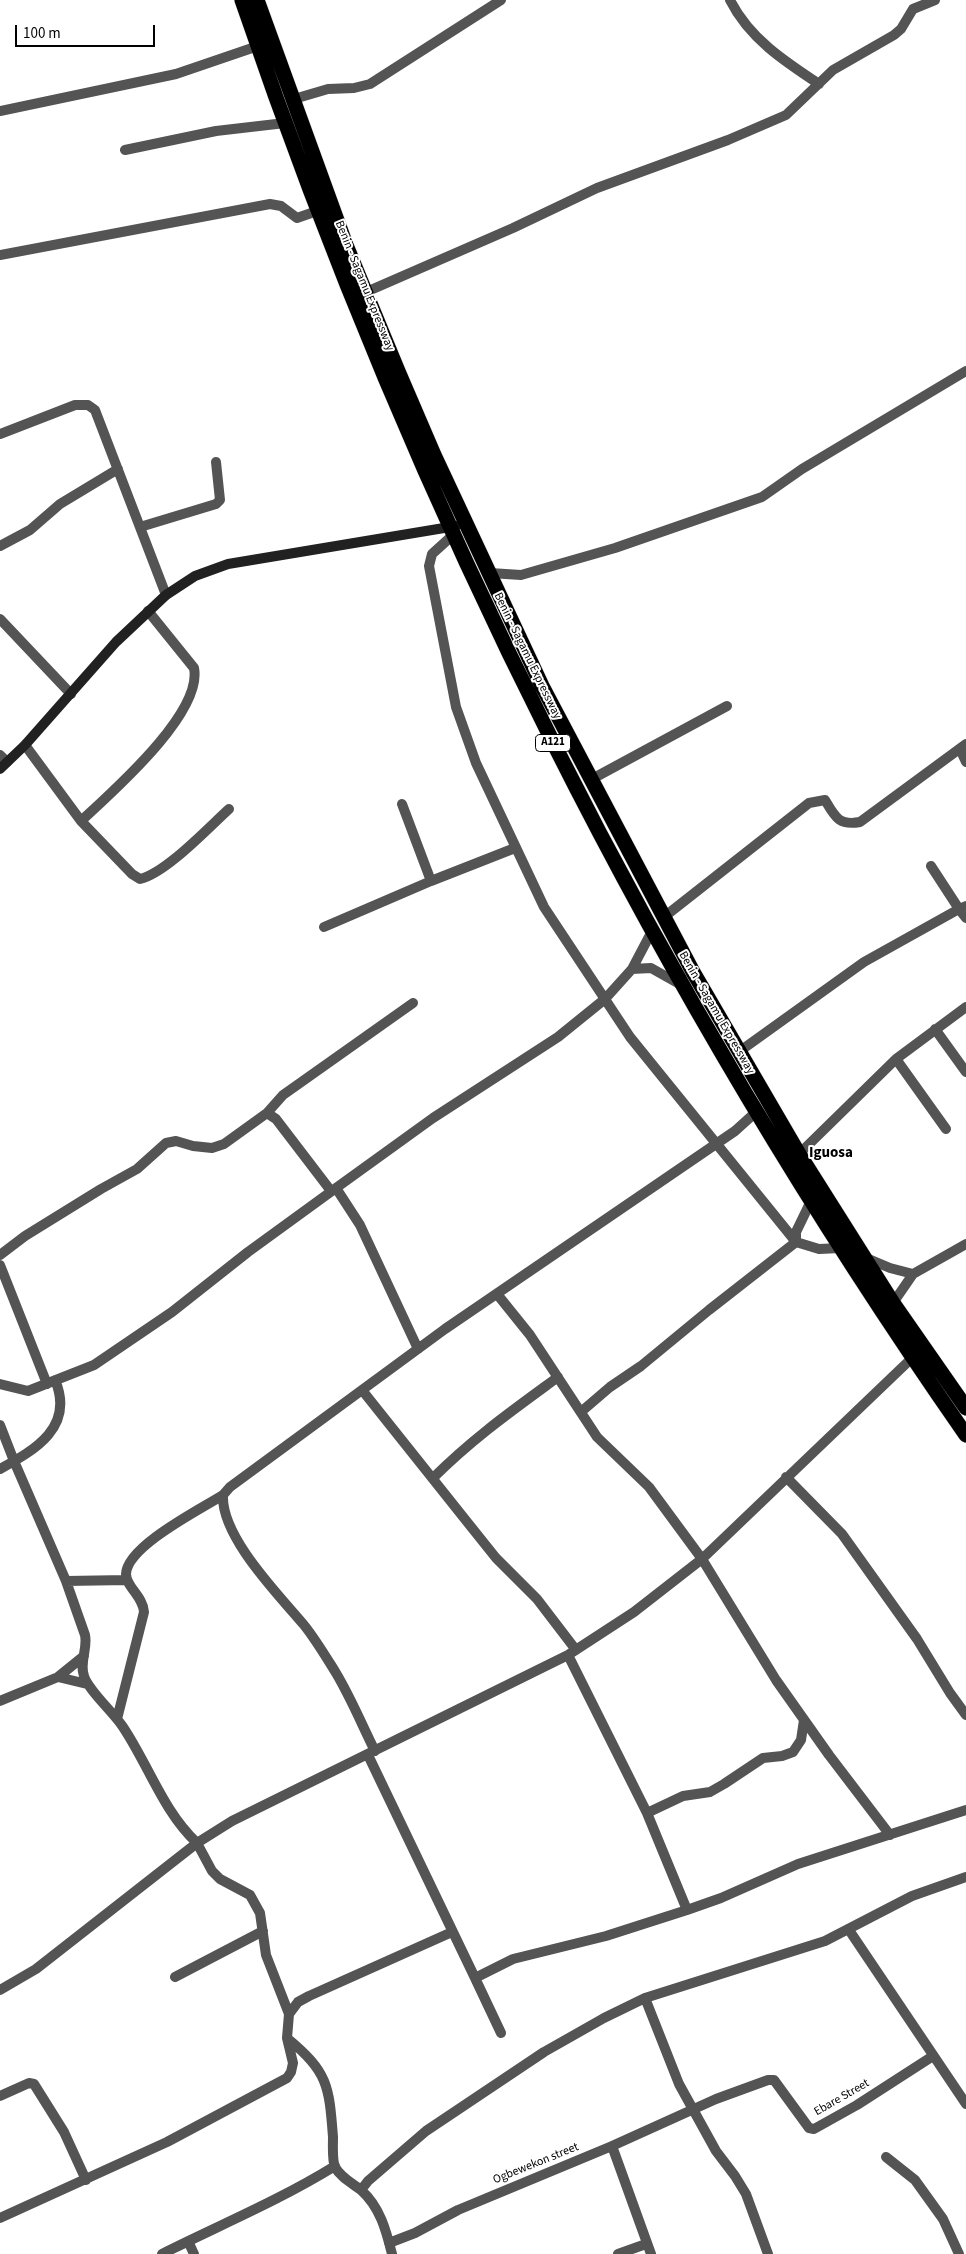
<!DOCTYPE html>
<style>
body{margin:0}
#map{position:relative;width:966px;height:2254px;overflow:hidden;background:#fff;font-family:"Source Sans 3",sans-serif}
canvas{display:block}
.scale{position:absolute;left:15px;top:25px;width:140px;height:22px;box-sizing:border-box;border:2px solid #000;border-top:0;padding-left:6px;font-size:15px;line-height:18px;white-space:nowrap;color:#000;-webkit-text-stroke:4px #fff;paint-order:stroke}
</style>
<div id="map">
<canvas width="966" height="2254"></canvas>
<div class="scale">100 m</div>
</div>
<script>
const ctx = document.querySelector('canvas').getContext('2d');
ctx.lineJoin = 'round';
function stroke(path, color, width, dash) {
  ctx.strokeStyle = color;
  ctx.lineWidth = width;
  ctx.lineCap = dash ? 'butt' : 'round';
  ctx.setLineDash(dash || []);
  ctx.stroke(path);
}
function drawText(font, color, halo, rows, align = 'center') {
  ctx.font = font + ' "Source Sans 3",sans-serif';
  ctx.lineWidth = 4;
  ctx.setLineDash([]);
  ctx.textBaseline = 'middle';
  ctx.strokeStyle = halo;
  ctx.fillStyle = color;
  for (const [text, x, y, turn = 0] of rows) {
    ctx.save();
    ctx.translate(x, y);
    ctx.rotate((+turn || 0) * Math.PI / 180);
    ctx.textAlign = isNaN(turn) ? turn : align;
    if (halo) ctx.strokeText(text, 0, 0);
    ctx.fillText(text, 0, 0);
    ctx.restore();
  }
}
const street = new Path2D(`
 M730,0C749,38 784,61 819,84
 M294,99L328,89L354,88L370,84L501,0
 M0,111L176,74L258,46
 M125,150L216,131L285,123
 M0,255L270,204L281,206L297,218L317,211
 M366,292L513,228L597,188L728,140L786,115L833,70L894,35L901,29L913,9L935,0
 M0,434L75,405H88L95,410L166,595
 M140,527L216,504L220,500L216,462
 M453,535L432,554L429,566L456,707L476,763L544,907L630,1037L796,1242L819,1249L841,1248
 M0,546L30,530L60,504L118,469
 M490,573L521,575L615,548L762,497L802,469L966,371
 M0,619L71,694
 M25,745L81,821L132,874L140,879C166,873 208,828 229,809
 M960,749L966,762
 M0,755L7,762
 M592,779L727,706
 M402,804L431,881
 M81,821C112,792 203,713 194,668L148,611
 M966,906L959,909L966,918
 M664,917L809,803L825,800C835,817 839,826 860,822L966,744
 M324,927L431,881L515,848
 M632,969L651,968L683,986
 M935,1029L966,1072
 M740,1051L864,962L959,909L931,866
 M896,1059L946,1129
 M267,1113L283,1095L413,1003
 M799,1154L896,1059L966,1007
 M336,1188L360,1225L418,1349
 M0,1255L25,1236L101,1189L137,1169L166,1143L176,1141L193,1146L212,1148L224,1144L267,1113L276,1119L331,1191
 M864,1257L890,1268L913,1274
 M0,1265L47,1384
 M497,1294L530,1335L597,1437L649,1487L702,1559L776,1680L829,1755L890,1835
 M893,1303L913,1274L966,1244
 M0,1384L28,1391L94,1365L172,1312L248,1252L336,1188L433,1118L558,1037L605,999L632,969L652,931
 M362,1390L468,1523L496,1558L537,1599L576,1650
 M582,1411L610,1387L641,1366L709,1310L796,1242V1232L811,1201
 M0,1425L14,1461L66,1581L85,1635C88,1649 79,1662 84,1676C88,1690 114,1713 123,1727C149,1766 163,1811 197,1843L232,1821L568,1655L634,1612L702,1559L912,1358L919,1359
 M0,1469C35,1450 75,1427 55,1380
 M786,1477L842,1534L917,1639L950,1693L966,1715
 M433,1478C473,1438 513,1410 558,1377
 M66,1581L127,1580
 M568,1655L647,1813L687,1910
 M58,1677L87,1684
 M0,1701L58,1677L84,1656
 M117,1719L144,1612C143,1596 126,1587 126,1574C127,1546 201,1509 223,1495
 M375,1751C362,1725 351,1698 336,1673C326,1657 316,1640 304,1625C279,1595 221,1537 223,1495L230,1487L445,1329L735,1131L756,1112
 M368,1755L475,1978L513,1959L606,1936L687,1910L721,1898L798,1864L966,1810
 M647,1813L683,1796L710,1792L724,1784L763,1758L782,1756L793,1752L801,1740L804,1720
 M849,1930L966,2104
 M175,1977L263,1931
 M475,1978L501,2033
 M0,1990L36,1969L197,1843L212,1871L220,1879L250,1895L260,1913L266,1955L289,2014L287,2038L293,2063L291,2072L287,2078L167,2142L0,2218
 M645,1998L679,2084L716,2151L735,2176L746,2194L768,2254
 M289,2014L298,2002L309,1996L452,1932
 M287,2038C328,2072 329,2085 333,2137C333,2145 332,2160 335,2167C341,2178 352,2183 361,2190C380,2207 386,2230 392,2254
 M0,2096L29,2083L34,2084L64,2132L86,2180
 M612,2146L651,2254
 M886,2157L915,2180L943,2219L959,2254
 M361,2190L368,2181L426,2131L544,2052L604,2018L645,1998L825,1941L912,1896L966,1877
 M188,2241L194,2254
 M389,2243L415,2233L458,2210L612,2146L716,2099L768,2080H774L809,2128L814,2129L857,2105L933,2056
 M162,2254C220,2225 280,2200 335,2166
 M618,2254L646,2244`);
const secondary = new Path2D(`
 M0,769L25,745L116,642L166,595L195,576L228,564L456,526`);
const highway = new Path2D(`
 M242,0C415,509 658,994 966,1435
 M257,0L346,245L398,371L434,455L542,686L693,972L799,1154L893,1303L966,1408`);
const shields = [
 [553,743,35]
];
const shieldNames = [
 ["A121",553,743]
];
const streetNames = [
 ["Benin - Sagamu Expressway",364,286,68],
 ["Benin - Sagamu Expressway",527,656,64],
 ["Benin - Sagamu Expressway",716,1013,60],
 ["Ebare Street",842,2098,-30],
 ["Ogbewekon street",536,2164,-22]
];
const quarterNames = [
 ["Iguosa",831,1154]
];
stroke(highway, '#dbdbdb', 16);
stroke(street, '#545454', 10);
stroke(secondary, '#212121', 10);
stroke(highway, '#000', 15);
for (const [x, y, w] of shields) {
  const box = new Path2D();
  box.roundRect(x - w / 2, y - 8.5, w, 17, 4);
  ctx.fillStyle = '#fff';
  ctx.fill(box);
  stroke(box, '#000', 1);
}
drawText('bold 11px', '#000', null, shieldNames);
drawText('12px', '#000', '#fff', streetNames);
drawText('bold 15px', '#000', '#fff', quarterNames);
</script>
